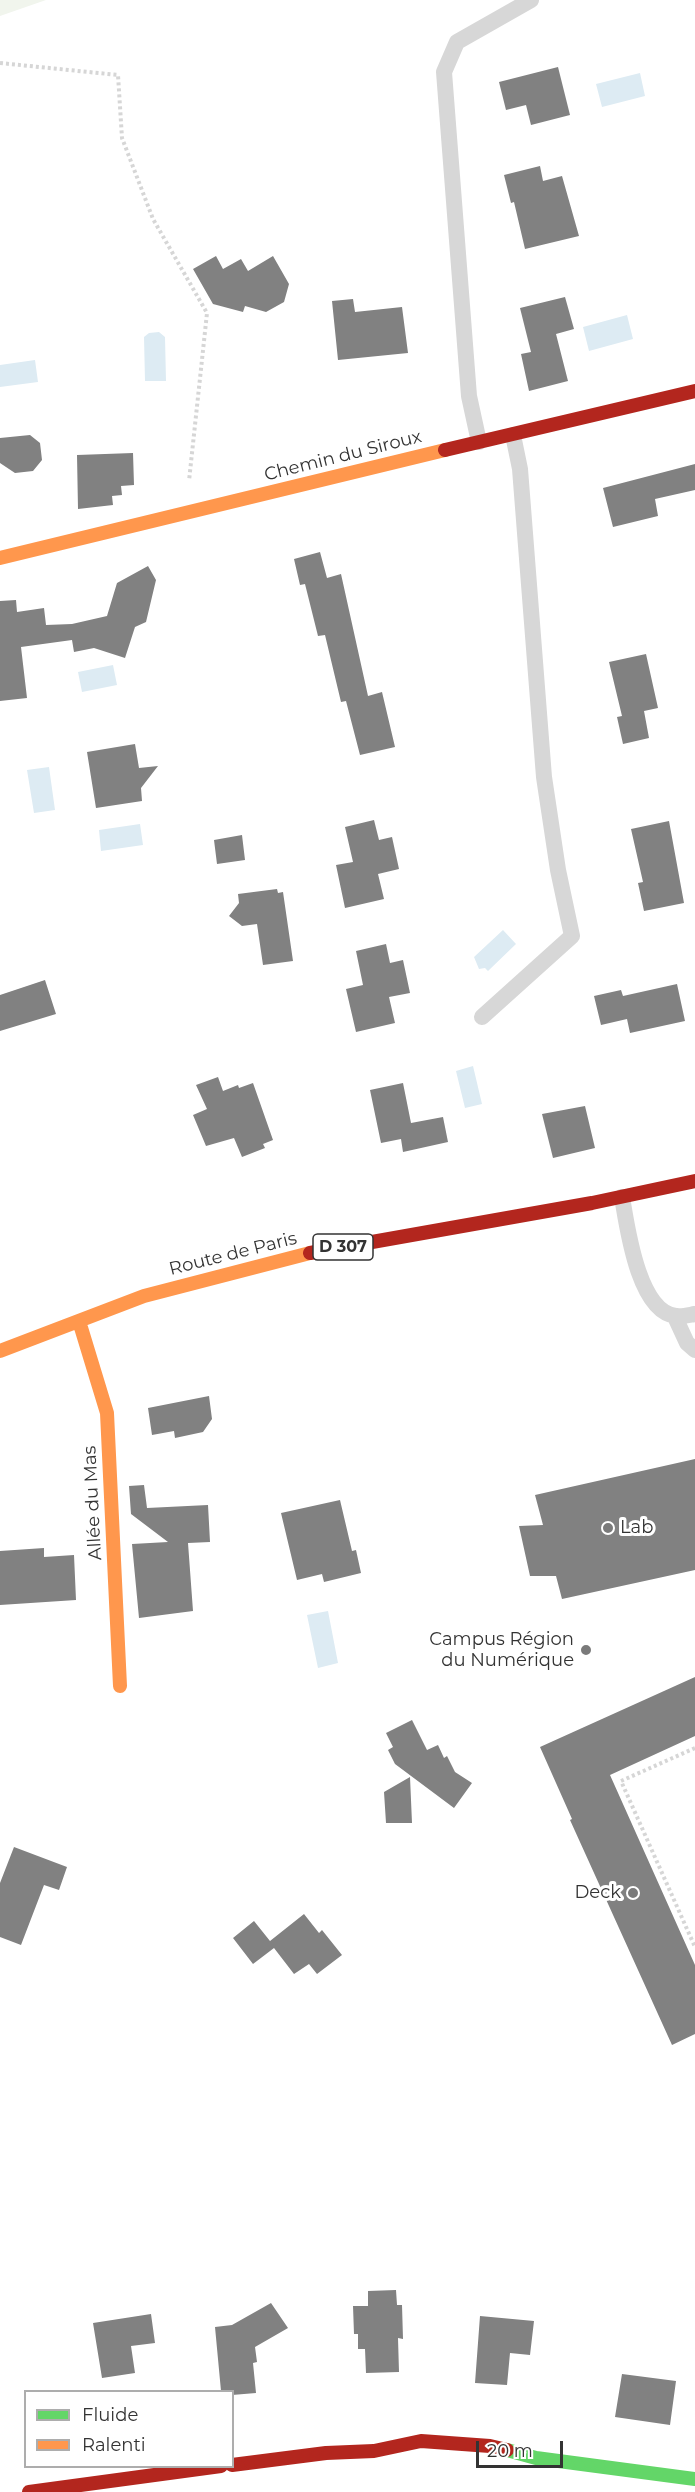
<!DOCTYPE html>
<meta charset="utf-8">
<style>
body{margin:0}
#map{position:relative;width:695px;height:2492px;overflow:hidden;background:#fff;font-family:Montserrat,sans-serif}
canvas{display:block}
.legend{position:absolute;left:24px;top:2390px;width:210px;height:78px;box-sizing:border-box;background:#fff;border:2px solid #adadad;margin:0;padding:8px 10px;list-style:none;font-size:18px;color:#333}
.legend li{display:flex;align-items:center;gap:12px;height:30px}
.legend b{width:30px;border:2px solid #adadad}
.scale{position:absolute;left:476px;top:2441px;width:87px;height:27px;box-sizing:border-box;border:3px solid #333;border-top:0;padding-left:8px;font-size:18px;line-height:21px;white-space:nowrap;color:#333;-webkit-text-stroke:4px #fff;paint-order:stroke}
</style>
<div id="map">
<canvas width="695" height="2492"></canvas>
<ul class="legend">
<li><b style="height:8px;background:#63d668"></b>Fluide</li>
<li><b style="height:8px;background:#ff974d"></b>Ralenti</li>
</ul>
<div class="scale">20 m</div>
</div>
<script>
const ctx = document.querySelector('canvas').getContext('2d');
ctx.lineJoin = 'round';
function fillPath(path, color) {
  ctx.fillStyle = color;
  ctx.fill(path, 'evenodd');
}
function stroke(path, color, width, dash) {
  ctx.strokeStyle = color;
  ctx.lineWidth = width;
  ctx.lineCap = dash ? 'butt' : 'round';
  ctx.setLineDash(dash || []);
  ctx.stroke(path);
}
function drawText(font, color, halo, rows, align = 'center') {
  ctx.font = font + ' Montserrat,sans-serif';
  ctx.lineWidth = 6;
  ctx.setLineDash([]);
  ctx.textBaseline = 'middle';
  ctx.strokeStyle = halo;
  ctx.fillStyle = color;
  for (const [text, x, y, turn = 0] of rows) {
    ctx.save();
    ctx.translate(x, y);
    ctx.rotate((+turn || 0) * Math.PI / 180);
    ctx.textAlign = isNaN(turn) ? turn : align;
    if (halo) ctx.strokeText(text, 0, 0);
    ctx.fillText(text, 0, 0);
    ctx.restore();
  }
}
const green = new Path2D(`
 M0,0H46L0,16Z`);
const water = new Path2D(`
 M640,73L645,96L602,107L596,84Z
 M627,315L633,339L589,351L583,327Z
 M159,332L165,337L166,381H145L144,337L149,333Z
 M35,360L38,382L0,387V365Z
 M113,665L117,685L82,692L78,672Z
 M49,767L55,810L34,813L27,770Z
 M140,824L143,845L101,851L99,830Z
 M503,930L516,944L488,971L485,968L479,969L474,957Z
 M473,1066L482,1104L465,1108L456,1071Z
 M328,1611L338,1663L318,1668L307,1615Z`);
const building = new Path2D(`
 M558,67L570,115L531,125L526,105L506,110L499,82Z
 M540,166L543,181L562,176L579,236L525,249L514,202L511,203L504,175Z
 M216,256L223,269L241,259L248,271L273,256L289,284L284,302L266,312L245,306L243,312L213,304L193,269Z
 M565,297L574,329L556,334L568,381L529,391L521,354L531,352L520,308Z
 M353,299L355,312L402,307L408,353L338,360L332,301Z
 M30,435L40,443L42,460L33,471L15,473L0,463V438Z
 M133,453L134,485L121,486L122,495L112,496L113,505L78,509L77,455Z
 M695,464V490L655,499L658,516L613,527L603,488Z
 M320,552L327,578L341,574L368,696L382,692L395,747L360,755L346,701L341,702L325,635L318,636L305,584L300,585L294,559Z
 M148,566L156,580L146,622L135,627L125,658L94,648L74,652L72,640L21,647L27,698L0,701V601L16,600L17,612L44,608L46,625L72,624L107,616L117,583Z
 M646,654L658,708L644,711L649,738L623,744L617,717L622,716L609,662Z
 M135,744L139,768L158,766L141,788L142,801L96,808L87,752Z
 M374,820L379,840L392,837L399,869L378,874L384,899L345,908L336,865L353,862L345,827Z
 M669,821L684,903L644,911L638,883L643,882L631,829Z
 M242,835L245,860L217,864L214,840Z
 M277,889L278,893L283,892L293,961L263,965L257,924L242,926L229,916L239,903L238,894Z
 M386,944L390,963L403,960L410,993L389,997L395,1023L356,1032L346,989L363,985L356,951Z
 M45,980L56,1014L0,1031V995Z
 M677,984L685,1021L630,1033L627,1019L601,1025L594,996L621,990L623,996Z
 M218,1077L223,1091L238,1085L239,1088L253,1083L273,1140L263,1144L265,1148L242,1157L234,1138L206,1146L193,1115L207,1109L196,1085Z
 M403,1083L411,1123L443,1117L448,1142L403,1152L401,1139L381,1143L370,1090Z
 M585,1106L595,1148L553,1158L542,1114Z
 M209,1396L212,1419L203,1432L175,1438L174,1431L152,1435L148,1408Z
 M695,1459V1570L562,1599L556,1576H530L519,1526L543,1525L535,1495Z
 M144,1485L147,1508L208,1505L210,1542L188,1543L193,1611L139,1618L132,1544L168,1542L131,1514L129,1486Z
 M340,1500L352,1551L356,1550L361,1573L324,1582L322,1574L297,1580L281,1513Z
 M44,1548V1557L74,1555L76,1600L0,1605V1551Z
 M695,1677V1736L610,1775L695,1965V2034L672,2045L570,1820L572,1819L540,1747Z
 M412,1720L427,1750L438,1745L444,1758L447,1756L455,1772L472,1783L454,1808L395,1764L388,1750L393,1747L386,1733Z
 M410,1777L412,1823H386L384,1792Z
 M14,1847L67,1867L59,1890L44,1885L21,1945L0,1937V1883Z
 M304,1914L319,1933L322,1930L342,1955L317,1974L309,1964L294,1974L274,1948L253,1964L233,1938L254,1921L270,1941Z
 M396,2290L397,2305H402L403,2339L398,2338L399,2372L366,2373L365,2349H358V2334H354L353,2306H368V2291Z
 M271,2303L288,2328L255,2347L257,2362L253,2363L256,2393L232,2395V2391H221L215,2327L232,2325Z
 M151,2314L155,2343L131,2346L135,2373L102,2378L93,2323Z
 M480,2316L534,2321L530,2355L510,2353L507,2385L475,2383Z
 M622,2374L676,2381L670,2425L615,2417Z`);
const path = new Path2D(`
 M0,63L118,75L122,138L153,219L207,313L189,481
 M695,1748L621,1781L695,1947`);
const lane = new Path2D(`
 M479,442L469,396L444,72L457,42L531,0
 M482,1017L572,936L558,870L544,777L520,469L513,435
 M622,1197C627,1226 638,1312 676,1316C682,1317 689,1315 695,1314
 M675,1317L687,1343L695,1350`);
const fast = new Path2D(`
 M507,2450L536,2458L695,2479`);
const slow = new Path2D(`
 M0,558L445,450
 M79,1321L107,1413L120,1686
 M0,1351L144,1296L310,1253`);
const jam = new Path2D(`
 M445,450L695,391
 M310,1253L592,1203L695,1181
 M232,2465L326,2453L374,2451L421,2441L490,2446L507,2450
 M29,2492L221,2466`);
const markers = [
 [608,1528,6,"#7a7a7a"],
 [586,1650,6,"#7a7a7a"],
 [633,1893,6,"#7a7a7a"]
];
const shields = [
 [343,1247,60]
];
const shieldNames = [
 ["D 307",343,1247]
];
const streetNames = [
 ["Chemin du Siroux",343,456,-14],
 ["Route de Paris",233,1254,-14],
 ["Allée du Mas",93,1503,-93]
];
const poiNames = [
 ["Lab",620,1528,"left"],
 ["Campus Région",574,1640],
 ["du Numérique",574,1661],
 ["Deck",621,1893]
];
fillPath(green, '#f1f5ed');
fillPath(water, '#ddebf3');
fillPath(building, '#818181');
stroke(path, '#d6d6d6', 4, [3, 3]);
stroke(lane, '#d7d7d7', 16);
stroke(fast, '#63d668', 14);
stroke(slow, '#ff974d', 14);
stroke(jam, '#b3261e', 14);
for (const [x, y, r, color] of markers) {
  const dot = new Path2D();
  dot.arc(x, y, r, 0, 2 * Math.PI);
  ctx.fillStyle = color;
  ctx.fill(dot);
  stroke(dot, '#fff', 2);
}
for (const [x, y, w] of shields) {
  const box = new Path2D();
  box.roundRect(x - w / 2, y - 13, w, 26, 4.5);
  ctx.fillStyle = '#fff';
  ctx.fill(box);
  stroke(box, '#333', 1.5);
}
drawText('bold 16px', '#333', null, shieldNames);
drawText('18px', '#333', '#fff', streetNames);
drawText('18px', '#333', '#fff', poiNames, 'right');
</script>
